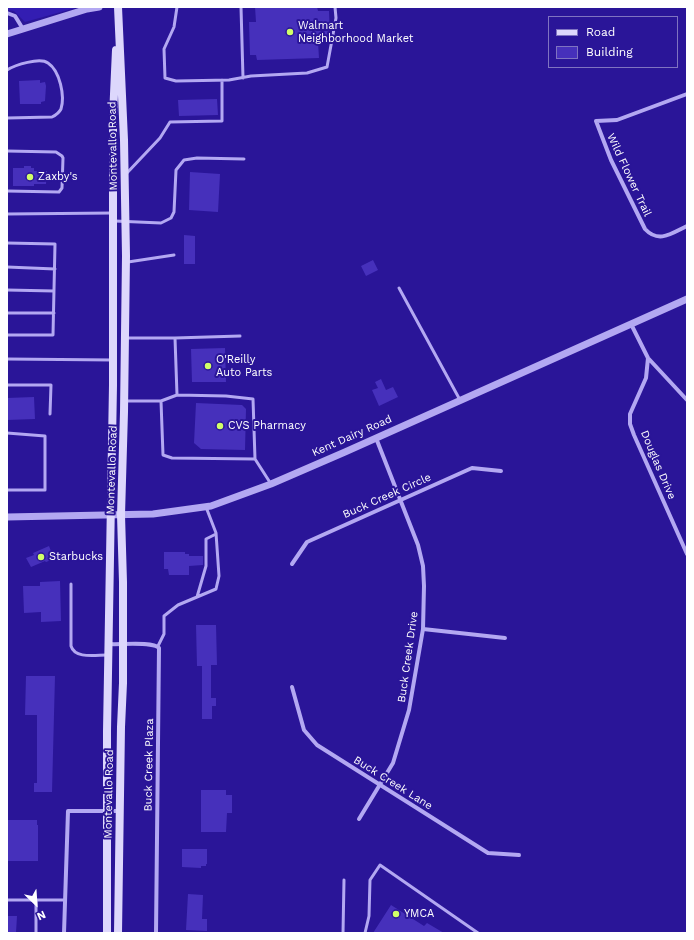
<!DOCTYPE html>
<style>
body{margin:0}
#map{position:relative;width:694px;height:940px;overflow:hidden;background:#2a1598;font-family:"Work Sans",sans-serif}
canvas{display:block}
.frame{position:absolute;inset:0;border:8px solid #fff;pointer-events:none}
.legend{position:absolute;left:548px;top:16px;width:130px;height:52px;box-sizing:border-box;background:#2a1598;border:1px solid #7f73c1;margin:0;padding:5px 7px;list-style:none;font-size:12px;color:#fff}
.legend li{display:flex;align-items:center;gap:8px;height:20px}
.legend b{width:20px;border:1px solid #7f73c1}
.north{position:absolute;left:16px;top:884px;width:40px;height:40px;-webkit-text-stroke:3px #2a1598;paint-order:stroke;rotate:155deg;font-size:11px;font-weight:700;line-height:16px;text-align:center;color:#fff}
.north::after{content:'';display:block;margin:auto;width:14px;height:18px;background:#fff;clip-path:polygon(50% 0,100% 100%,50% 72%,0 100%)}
</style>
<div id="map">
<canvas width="694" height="940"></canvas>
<div class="frame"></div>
<ul class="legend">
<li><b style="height:5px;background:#ddd7fc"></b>Road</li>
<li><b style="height:11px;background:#4630bb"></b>Building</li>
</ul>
<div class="north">N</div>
</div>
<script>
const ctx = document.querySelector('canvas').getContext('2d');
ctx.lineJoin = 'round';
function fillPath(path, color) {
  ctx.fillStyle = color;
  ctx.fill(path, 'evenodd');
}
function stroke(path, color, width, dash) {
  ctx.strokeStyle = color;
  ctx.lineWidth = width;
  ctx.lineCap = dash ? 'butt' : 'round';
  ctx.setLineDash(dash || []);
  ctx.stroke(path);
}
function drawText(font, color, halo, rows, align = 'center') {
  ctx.font = font + ' "Work Sans",sans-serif';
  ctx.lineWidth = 4;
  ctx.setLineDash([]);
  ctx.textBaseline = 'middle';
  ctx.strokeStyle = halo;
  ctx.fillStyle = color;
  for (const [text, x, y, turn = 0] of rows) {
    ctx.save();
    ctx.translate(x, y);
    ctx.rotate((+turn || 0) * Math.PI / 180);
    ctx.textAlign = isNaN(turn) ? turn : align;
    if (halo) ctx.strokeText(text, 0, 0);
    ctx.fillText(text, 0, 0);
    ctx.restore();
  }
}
const green = new Path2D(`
 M7,7H79L25,22L14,11L7,10Z`);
const building = new Path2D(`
 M255,7H317L318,11H329L330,36L329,42H318L319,58L257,60L256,55H250L249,22H256Z
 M40,80V83L45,82L46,86L45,101L41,102V104H20L19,81Z
 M217,99L218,115L179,116L178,100Z
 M24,166H31V168H34V171H47L46,184H34V186H13V168H24Z
 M190,172L220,174L218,212L189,210Z
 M184,235L195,236V264H184Z
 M373,260L378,270L366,276L361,266Z
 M225,348L226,382H192L191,349Z
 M381,379L386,390L393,387L398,397L379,406L372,390L378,388L375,382Z
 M34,397L35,419L7,420V398Z
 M196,403L242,405L246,409L245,450L201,449L194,443Z
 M49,546L54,559L46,562L45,561L31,567L26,558L34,555L33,553Z
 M164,552H185V554H189V556H203V565L189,566V575H169L168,569H164Z
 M60,581L61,621L41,622V612L24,613L23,586H40V582Z
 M196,625H216L217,665H211V698H216V706H212V719H202V666H197Z
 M26,676H55L52,792H34V783H37V715H25Z
 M201,790H226V795H232V813H227L226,832H201Z
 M7,820H37V825H38V861H7Z
 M182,849H207V864H206V866H201V868L182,867Z
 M188,894L203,895L202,919H207V931L186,930Z
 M391,905L424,926L427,923L444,933H373Z
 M7,916H17L16,933H7Z`);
const service = new Path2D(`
 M177,7L174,27L164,49L165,78L176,81L229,80L251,76L307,73L327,67L336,18L335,7
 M241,7L243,78
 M7,70C15,65 40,57 48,63C60,71 65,96 61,109C59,113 56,115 52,117L7,118
 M7,151L56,152L62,156L63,158L62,188L59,192L7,191
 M126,174L160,138L170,122L222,121V80
 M7,214L113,213
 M115,221L161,223L171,218L174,212L176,170L184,160L197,158L244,159
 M7,243L55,244L53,335H7
 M128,262L174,255
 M7,267L55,269
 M399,288L460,400
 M7,290L54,291
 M7,313H54
 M125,338H175L177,395
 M175,338L240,336
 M7,359L113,360
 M7,385H51L50,414
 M125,401H161
 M7,433L45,436V490H7
 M255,459L172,458L163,455L161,401L177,395L226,396L253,399L255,459L271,484
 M71,584V646C75,659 95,655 107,655
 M197,597L206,566V539L216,534
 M158,646L164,634V616L178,605L216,589L219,576L216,533L206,507
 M7,900H65
 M36,933V900
 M343,933L344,880
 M365,933L369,916L370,880L380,865L478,933`);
const minor = new Path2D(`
 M7,13L15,16L23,29
 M687,94L617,120L596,121L611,160L645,229C659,244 672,233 687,226
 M631,324L648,358L687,400
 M648,358L646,378L630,414V424L634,435L687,554
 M292,564L307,542L472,468L501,471
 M423,629L505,638
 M109,644C120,645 152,641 159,648L156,933
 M292,687L304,730L317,745L488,853L519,855
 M359,819L393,763L409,710L423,629L424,586L423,566L418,545L376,438
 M64,933L68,811H119`);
const tertiary = new Path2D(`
 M7,34L87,9L99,7
 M7,517L153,514L211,506L271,484L345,452L687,299`);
const secondary = new Path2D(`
 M118,7L124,140L126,256L124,412L121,515L123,582V683L121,727L118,933
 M107,933V731L113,385V116L116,50`);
const markers = [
 [290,32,4,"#d1ff69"],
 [30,177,4,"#d1ff69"],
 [208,366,4,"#d1ff69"],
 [220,426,4,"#d1ff69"],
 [41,557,4,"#d1ff69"],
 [396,914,4,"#d1ff69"]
];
const poiNames = [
 ["Walmart",298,26],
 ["Neighborhood Market",298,39],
 ["Zaxby's",38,177],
 ["O'Reilly",216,360],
 ["Auto Parts",216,373],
 ["CVS Pharmacy",228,426],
 ["Starbucks",49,557],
 ["YMCA",404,914]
];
const streetNames = [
 ["Montevallo Road",113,146,-91],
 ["Wild Flower Trail",629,175,65],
 ["Kent Dairy Road",352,436,-24],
 ["Douglas Drive",658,465,67],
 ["Montevallo Road",112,470,-88],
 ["Buck Creek Circle",387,496,-24],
 ["Buck Creek Drive",408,657,-82],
 ["Buck Creek Plaza",149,765,-89],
 ["Buck Creek Lane",393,783,32],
 ["Montevallo Road",109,794,-89]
];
fillPath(green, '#331db2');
fillPath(building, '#4630bb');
stroke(service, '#b3a8f2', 3);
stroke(minor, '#b3a8f2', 4);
stroke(tertiary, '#b3a8f2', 7);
stroke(secondary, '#ddd7fc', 8);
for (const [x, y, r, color] of markers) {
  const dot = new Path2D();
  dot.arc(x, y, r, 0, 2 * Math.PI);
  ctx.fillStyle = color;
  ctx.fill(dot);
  stroke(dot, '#2a1598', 1.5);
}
drawText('11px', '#fff', '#2a1598', poiNames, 'left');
drawText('11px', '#fff', '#2a1598', streetNames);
</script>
